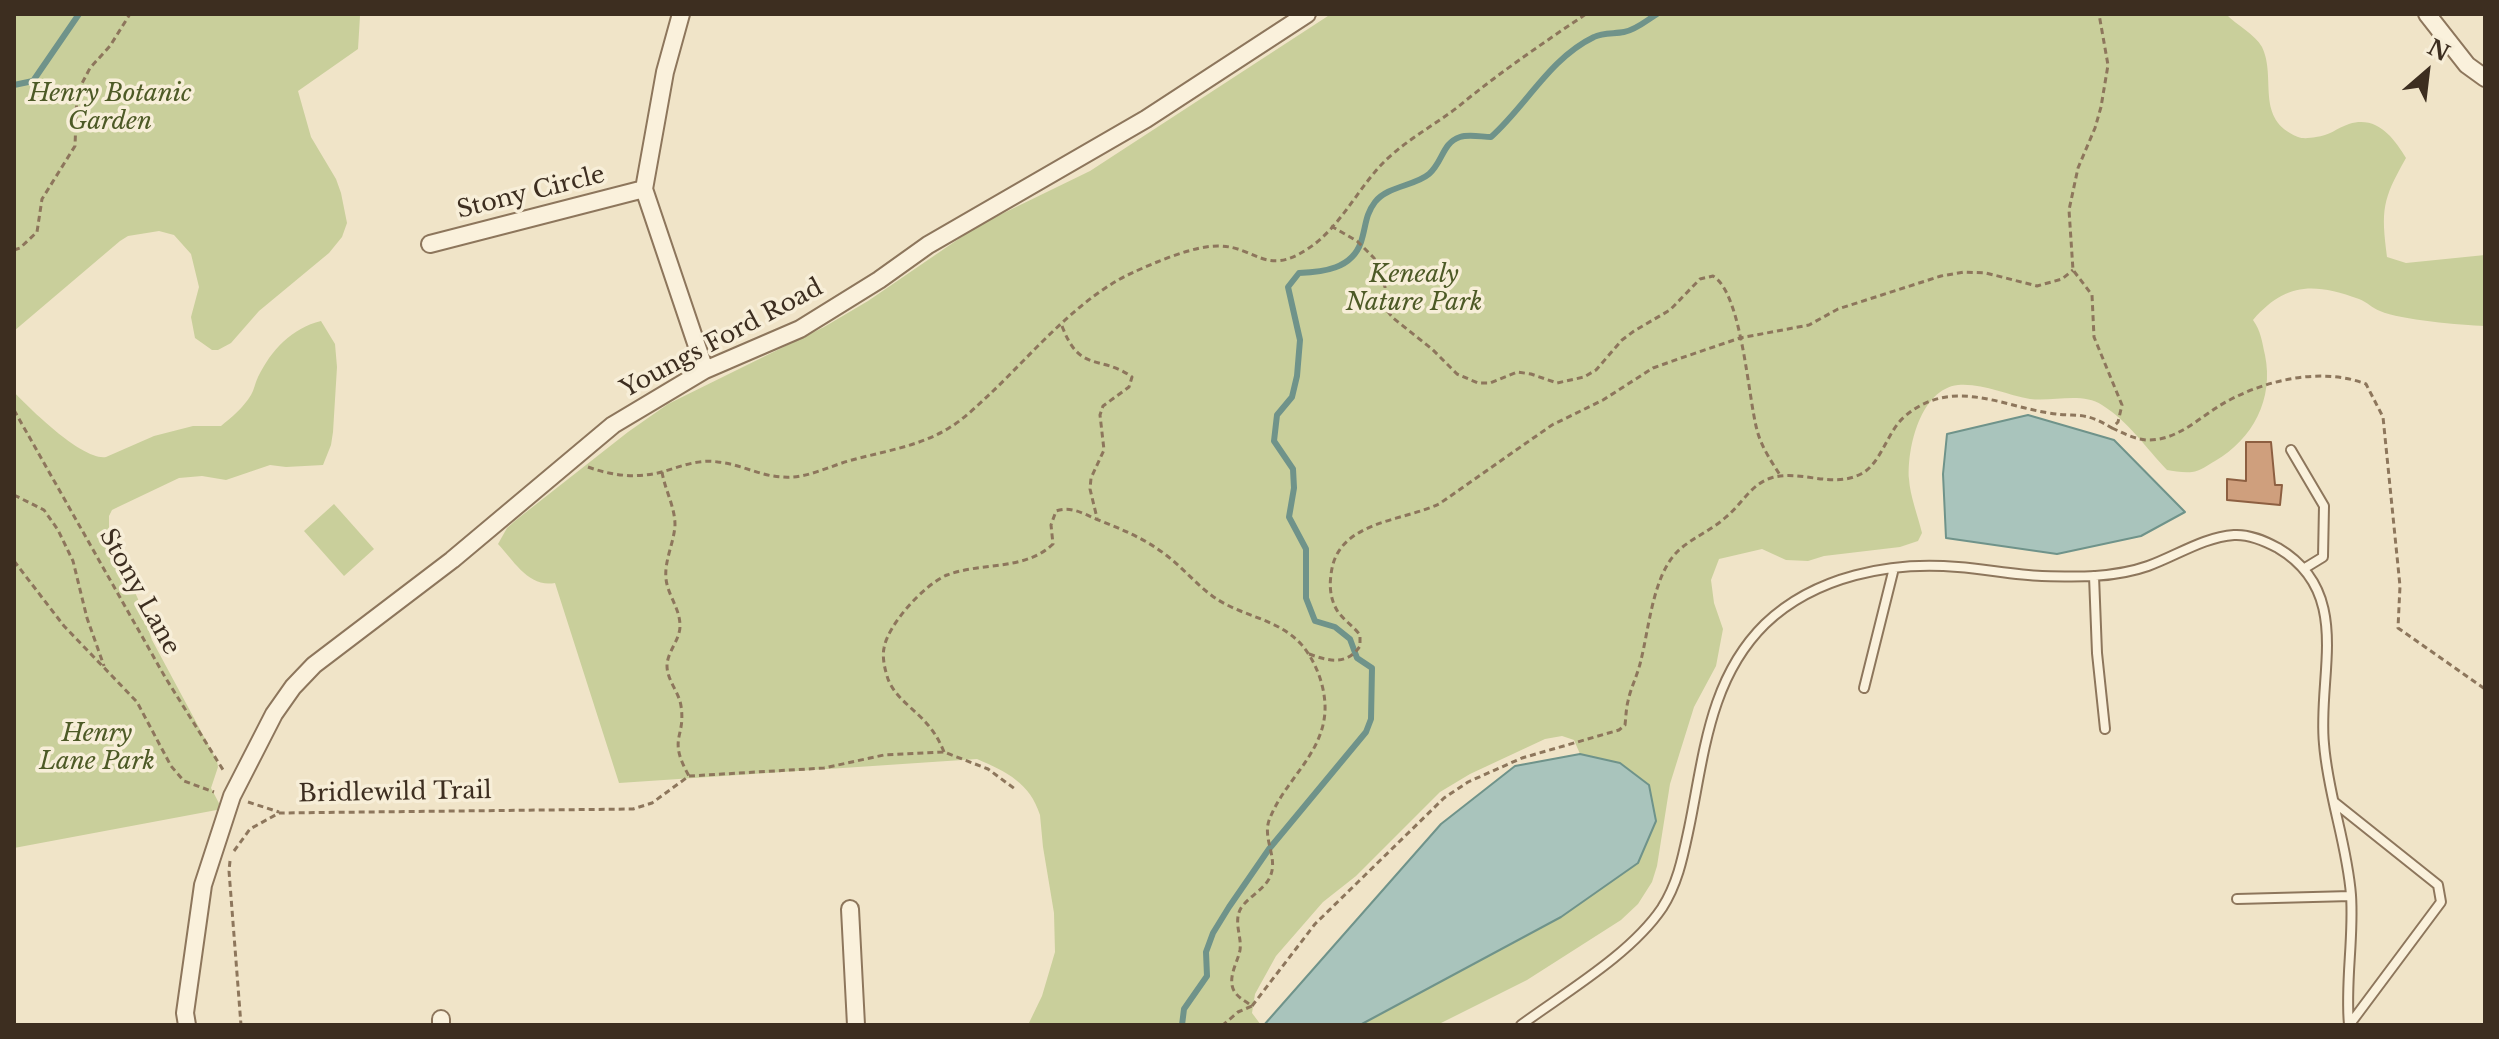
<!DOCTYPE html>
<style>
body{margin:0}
#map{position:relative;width:2499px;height:1039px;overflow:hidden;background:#f0e4c8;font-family:"Libre Baskerville",serif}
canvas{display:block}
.frame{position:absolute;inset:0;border:16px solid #3d2e20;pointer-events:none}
.north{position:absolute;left:2387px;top:32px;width:80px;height:80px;-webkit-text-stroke:6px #f7eed8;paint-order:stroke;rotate:28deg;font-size:22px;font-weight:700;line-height:32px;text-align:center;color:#3d2e20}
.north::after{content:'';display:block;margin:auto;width:28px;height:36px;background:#3d2e20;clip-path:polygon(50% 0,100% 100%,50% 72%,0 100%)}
</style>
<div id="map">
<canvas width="2499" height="1039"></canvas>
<div class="frame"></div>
<div class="north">N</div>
</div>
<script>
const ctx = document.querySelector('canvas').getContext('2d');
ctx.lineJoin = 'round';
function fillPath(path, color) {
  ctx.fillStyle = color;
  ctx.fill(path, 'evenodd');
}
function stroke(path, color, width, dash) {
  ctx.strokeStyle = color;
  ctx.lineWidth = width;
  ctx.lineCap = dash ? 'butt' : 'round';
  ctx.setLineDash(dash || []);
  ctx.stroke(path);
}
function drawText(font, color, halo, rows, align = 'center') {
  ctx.font = font + ' "Libre Baskerville",serif';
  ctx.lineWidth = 7;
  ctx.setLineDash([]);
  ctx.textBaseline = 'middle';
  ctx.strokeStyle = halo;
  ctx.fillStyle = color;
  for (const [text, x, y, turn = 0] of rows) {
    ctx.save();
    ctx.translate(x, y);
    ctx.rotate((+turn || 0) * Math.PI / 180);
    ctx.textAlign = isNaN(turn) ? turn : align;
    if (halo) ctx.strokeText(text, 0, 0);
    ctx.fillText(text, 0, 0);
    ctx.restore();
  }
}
const green = new Path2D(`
 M14,14H363L360,16L358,49L298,91L311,137L336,179L341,193L347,223L342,237L329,253L259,311L231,343L218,350H212L195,338L191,317L199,287L191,254L174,235L159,231L128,236L120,241L14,331Z
 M1331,14H2226C2236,25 2255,34 2262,47C2277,78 2254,119 2298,137C2303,139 2310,138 2316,137C2329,136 2337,128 2349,124C2377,115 2394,138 2406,158C2382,200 2381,210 2387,257L2406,263L2485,255V326C2461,325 2401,320 2380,311C2372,308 2367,302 2359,299C2314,283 2286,282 2253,320C2261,331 2262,342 2265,355C2274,399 2253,439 2215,461C2208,465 2200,471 2192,472C2184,473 2174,471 2167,470C2146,448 2128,421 2102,405C2082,392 2053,402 2030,399C2006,395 1983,383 1958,385C1921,389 1907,447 1909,479C1910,496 1918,516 1922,533L1918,541L1900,547L1824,556L1808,561L1786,560L1762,549L1719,559L1711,580L1714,603L1723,629L1716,666L1694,707L1670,784L1657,866L1652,882L1638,904L1621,920L1527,980L1437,1025H1360L1385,1012L1620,763L1580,754L1574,740L1562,736L1545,739L1470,774L1440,792L1356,876L1323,902L1276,956L1255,994L1252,1013L1261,1025H1028L1042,996L1055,952L1054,913L1043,847L1040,815C1030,783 1007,772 977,759L619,783L555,583C529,588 514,561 498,544L507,528L516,520L628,432L668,404L824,327L868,301L979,225L1090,171Z
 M321,321L335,344L337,367L333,432L331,445L323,465L286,467L270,465L226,480L202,476L179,478L118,507L112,510L109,516V530L112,543L138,599L152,640L217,761L218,767L211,788L222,809L14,848V392C30,409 83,461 106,457L154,436L193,426H221C232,417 243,408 251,395C254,390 255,383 258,377C271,350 292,328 321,321Z
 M334,504L374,549L344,576L304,531Z`);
const water = new Path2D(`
 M2028,415L2114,440L2185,512L2141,536L2057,554L1946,538L1943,474L1947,434Z
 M1580,754L1620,763L1649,785L1656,821L1638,863L1561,917L1360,1025H1264L1441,824L1515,766Z`);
const stream = new Path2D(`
 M14,85L33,81L79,14
 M1182,1025L1184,1009L1207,976L1206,952L1213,933L1229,907L1269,849L1366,732L1371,719L1372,668L1357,658L1350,639L1335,627L1315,621L1306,598V549L1289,517L1294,488L1293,469L1274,441L1277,415L1292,397L1297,376L1300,340L1288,287L1299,273C1323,272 1352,269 1361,242C1366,227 1365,215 1375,202C1387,186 1415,186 1429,174C1443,162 1442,143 1460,137C1469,134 1482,137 1491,137C1526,106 1550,58 1594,37C1603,32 1615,34 1624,32C1636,30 1647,20 1657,14`);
const building = new Path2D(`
 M2246,442H2271L2275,485H2282L2280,505L2227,500V479L2246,481Z`);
const path = new Path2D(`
 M1331,226L1357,241L1374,258L1385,287V308L1393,318L1432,349L1457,374L1478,383H1490L1517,372L1531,374L1557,383L1584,377L1596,370L1622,340L1634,331L1670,310L1700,279L1713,276C1742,293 1748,397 1757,430C1761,446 1771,461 1780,475
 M14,250L20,248L37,232L42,199L75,146L77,93L90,68L110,46L130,14
 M1062,326C1080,374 1100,354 1132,377L1129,387L1103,406L1100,415L1104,450L1091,478L1090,489L1097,518
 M14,410L165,677L225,773
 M2112,428C2123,433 2134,439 2147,440C2175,441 2197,420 2219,406C2260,381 2320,366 2366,384L2383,417L2400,586L2398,628L2485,689
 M588,467C613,476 639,479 665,471C682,466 699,459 718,462C740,464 760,476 782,477C807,479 829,466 852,460C885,451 920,446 949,428C964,419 978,405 991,393C1033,353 1080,296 1134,272C1156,262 1195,245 1220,246C1255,247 1266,276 1306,250C1340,229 1358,187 1386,160C1409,138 1435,125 1459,106C1499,73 1543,43 1586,14
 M662,472C665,490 675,507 675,525C674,543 664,561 666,579C668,596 680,608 680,626C680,640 667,652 667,666C667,680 679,692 681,706C686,739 667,737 689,776
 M14,495L44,510L58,530L73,561L87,618L104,666
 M14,561L64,626L137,702L171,766L184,781L214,792
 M1309,654C1328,661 1347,666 1360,646V635C1354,627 1344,620 1338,612C1331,601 1329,588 1331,575C1336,521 1401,522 1439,504L1552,425L1603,400L1653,368L1681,358L1740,338L1809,325L1838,309L1941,276L1964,272L1986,273L2037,286L2062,279L2073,270
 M944,752C940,742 935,733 928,725C916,710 895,698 888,679C885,670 882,658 884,648C888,624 925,584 947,575C981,562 1025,571 1053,544L1051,525L1056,511C1071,506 1082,513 1096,519C1121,529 1144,538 1166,555C1182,567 1195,583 1211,595C1240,617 1276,617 1301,644C1316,661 1326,688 1325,711C1323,754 1285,780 1270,818C1261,838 1279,857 1270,877C1264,890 1249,896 1241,908C1233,922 1242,936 1240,950C1238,961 1230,973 1232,985C1234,996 1244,1000 1252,1006L1238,1012L1223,1025
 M689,776L824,768L884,755L944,752L988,769L1015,789
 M248,802L279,812
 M234,851L250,829L279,813L633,809L652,803L689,776
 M230,861L229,871L241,1025
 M1252,1006L1315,924L1444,798L1468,782L1522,758L1619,730L1625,725C1626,717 1626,709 1628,701C1631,687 1638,674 1641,660C1649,628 1653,576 1677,552C1691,538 1711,531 1726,517C1742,504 1751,484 1771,478C1800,469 1832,489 1861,474C1881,464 1887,432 1904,417C1950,377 1999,405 2049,413C2079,418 2082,410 2112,428L2118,422L2122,405L2094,337L2092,295L2073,270L2069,210L2078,168L2095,128L2101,107L2108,65L2099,14`);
const service = new Path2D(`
 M2291,450L2324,506L2323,557L2305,568
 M2094,576L2097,653L2105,729
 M1864,688L1894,568
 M2334,802L2438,885L2441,902L2350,1024
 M2237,899L2351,896
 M1521,1025C1566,992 1631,954 1662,908C1678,883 1683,856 1689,828C1704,756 1709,679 1765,624C1815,576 1891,561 1958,567C1986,569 2014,575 2042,576C2077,577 2114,578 2148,566C2176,556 2204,537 2234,535C2250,534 2265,541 2278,548C2354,593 2317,675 2324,744C2328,796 2347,843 2351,895C2354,939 2345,982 2349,1025`);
const minor = new Path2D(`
 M681,14L665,72L644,189L705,370
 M2427,14L2467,65L2485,78
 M430,244L644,189
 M850,909L856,1025
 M187,1025L185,1013L203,885L232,796L274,714L293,687L314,665L452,560L613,425L705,370L800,329L879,280L928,245L1146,119L1307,14
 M441,1025V1019`);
const parkNames = [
 ["Henry Botanic",110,94],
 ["Garden",110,122],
 ["Kenealy",1414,275],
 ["Nature Park",1414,303],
 ["Henry",97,734],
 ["Lane Park",97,762]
];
const streetNames = [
 ["Stony Circle",531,193,-14],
 ["Youngs Ford Road",722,339,-28],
 ["Stony Lane",139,592,61],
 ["Bridlewild Trail",395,793,-1]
];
fillPath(green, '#c9cf9b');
fillPath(water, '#a9c4bc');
stroke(water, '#6f938a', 2);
stroke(stream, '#6f938a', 6);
fillPath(building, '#cf9f7d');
stroke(building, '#8d5f41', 2);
stroke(service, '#8d765c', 12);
stroke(minor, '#8d765c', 20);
stroke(path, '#8d765c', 3, [6, 4]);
stroke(service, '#faf1dc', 8);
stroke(minor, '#faf1dc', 16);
drawText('italic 24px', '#4d5a26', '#f7eed8', parkNames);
drawText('24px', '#3d2e20', '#f7eed8', streetNames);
</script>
